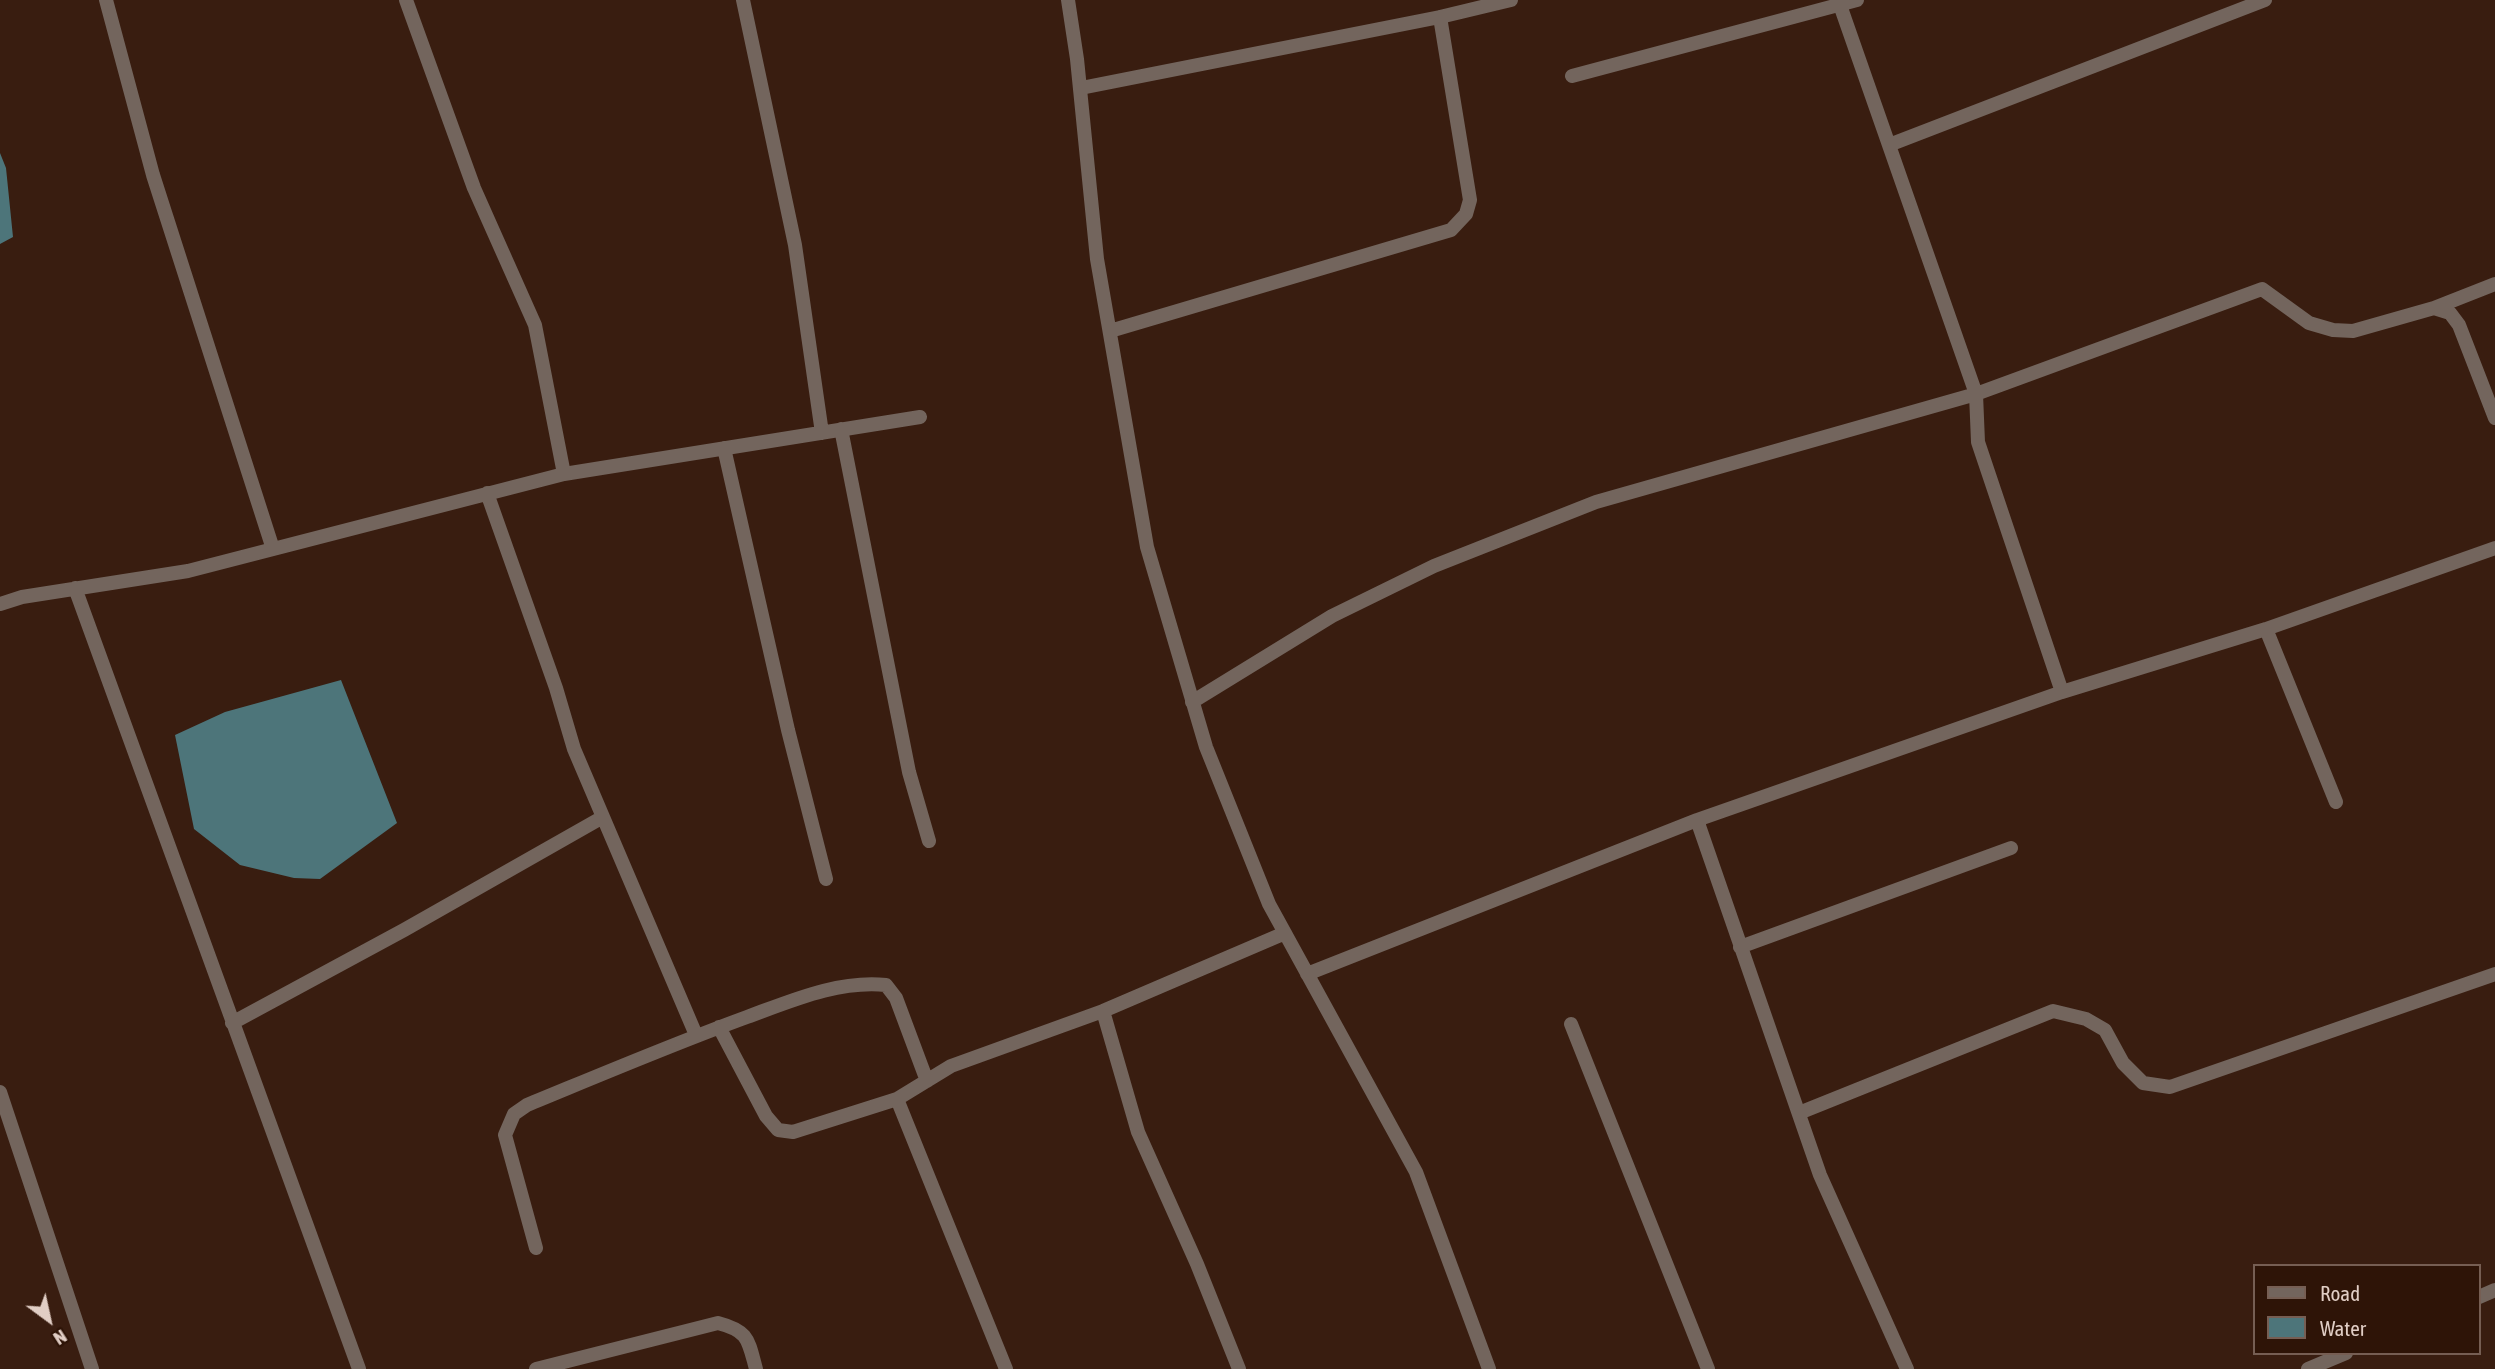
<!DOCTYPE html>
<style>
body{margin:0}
#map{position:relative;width:2495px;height:1369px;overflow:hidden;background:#391d10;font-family:"Asap Condensed",sans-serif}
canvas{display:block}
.legend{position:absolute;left:2253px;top:1264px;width:228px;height:91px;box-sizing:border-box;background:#2e1407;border:2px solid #765e53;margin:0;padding:9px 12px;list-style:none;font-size:21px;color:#e1cec5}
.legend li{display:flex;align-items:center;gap:14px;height:35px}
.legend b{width:35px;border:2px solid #765e53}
.north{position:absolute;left:14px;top:1285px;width:70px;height:70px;-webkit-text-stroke:5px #2e1407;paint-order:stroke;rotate:147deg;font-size:19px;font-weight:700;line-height:28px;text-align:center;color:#e1cec5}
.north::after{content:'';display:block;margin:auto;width:24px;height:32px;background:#e1cec5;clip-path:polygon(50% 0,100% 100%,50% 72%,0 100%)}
</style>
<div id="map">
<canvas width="2495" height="1369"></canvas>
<ul class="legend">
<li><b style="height:9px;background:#73655d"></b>Road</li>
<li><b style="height:19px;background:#4d757a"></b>Water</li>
</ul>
<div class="north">N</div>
</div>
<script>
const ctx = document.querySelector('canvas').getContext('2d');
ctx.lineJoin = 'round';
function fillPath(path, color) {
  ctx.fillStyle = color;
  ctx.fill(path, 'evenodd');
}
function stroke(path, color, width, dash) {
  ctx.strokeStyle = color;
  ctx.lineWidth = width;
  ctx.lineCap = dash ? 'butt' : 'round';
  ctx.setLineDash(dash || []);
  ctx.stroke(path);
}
const water = new Path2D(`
 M0,153L6,168L13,237L0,244Z
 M341,680L397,823L320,879L294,878L240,865L194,829L175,735L225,712Z`);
const minor = new Path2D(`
 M106,0L153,175L273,549
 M406,0L474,188L535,325L564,474
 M743,0L795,245L822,433
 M1068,0L1077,59L1097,259L1147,547L1206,747L1269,904L1416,1172L1489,1369
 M1840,5L1976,394L1978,442L2062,692
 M1572,76L1857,0
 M1081,88L1440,17L1511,0
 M1889,145L2265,0
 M2434,308L2495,284
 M1110,331L1451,230L1466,214L1470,200L1440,17
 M841,429L909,772L929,841
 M724,448L788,730L826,879
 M487,493L556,688L574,749L696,1035
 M75,588L359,1369
 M0,604L22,597L188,571L564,474L920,417
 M2266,629L2336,802
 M1192,702L1332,616L1434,566L1596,502L1976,394L2262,289L2309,323L2333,330L2353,331L2434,308L2450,313L2459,325L2495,418
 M1697,820L1820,1175L1907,1369
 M1740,947L2011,848
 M1307,974L1697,820L2062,692L2266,629L2495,548
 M1103,1011L1138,1132L1197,1264L1239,1369
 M232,1023L404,930L603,817
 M1571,1024L1708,1369
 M719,1027L766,1116L778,1130L793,1132L897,1099L951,1066L1103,1011L1285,933
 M0,1092L92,1369
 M897,1099L1006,1369
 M1799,1113L2053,1011L2086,1019L2105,1030L2123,1063L2143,1083L2170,1087L2495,974
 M536,1248L505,1135L514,1114L527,1105C600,1075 673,1044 747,1017C791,1001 838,980 886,985L896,998L927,1081
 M2479,1297L2495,1290
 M536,1369L718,1323C749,1331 748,1340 756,1369
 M2308,1369L2346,1353`);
fillPath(water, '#4d757a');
stroke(minor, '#73655d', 14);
</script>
